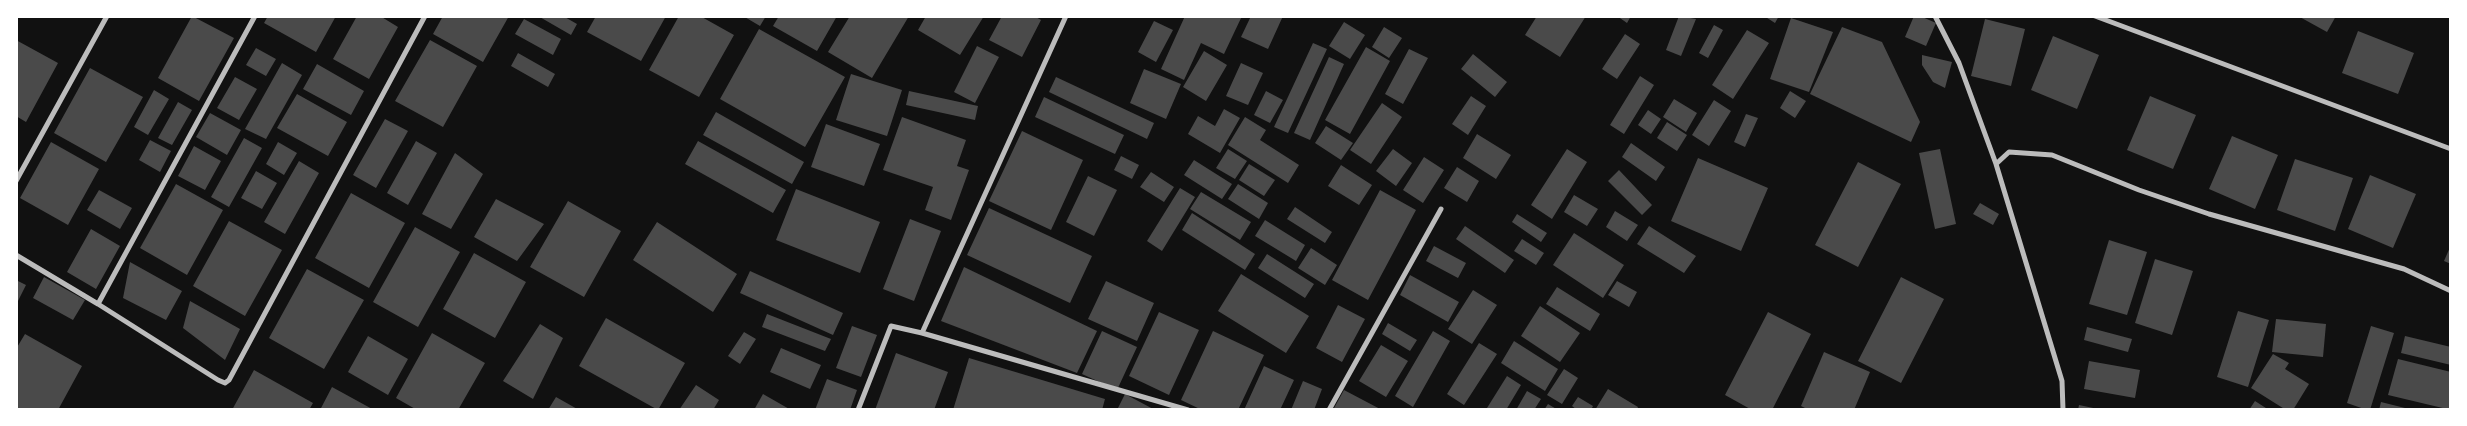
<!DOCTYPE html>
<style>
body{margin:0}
#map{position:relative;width:2467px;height:426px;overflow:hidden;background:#111;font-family:Montserrat,sans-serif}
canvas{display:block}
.frame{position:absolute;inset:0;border:18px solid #fff;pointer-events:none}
</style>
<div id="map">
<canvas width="2467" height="426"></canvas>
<div class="frame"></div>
</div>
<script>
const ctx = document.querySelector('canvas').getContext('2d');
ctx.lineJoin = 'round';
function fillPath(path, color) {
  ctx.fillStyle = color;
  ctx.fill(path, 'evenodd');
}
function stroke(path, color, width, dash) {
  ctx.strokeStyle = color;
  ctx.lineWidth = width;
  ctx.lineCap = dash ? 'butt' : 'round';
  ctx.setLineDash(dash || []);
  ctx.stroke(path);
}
const building = new Path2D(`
 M192,16L234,38L199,101L158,78Z
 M268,16H336L316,52L264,23Z
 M357,16H380L398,27L369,79L333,59Z
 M443,16H509L483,62L433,34Z
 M538,16H563L577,24L571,35Z
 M596,16H666L641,61L587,32Z
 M679,16H700L734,35L699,97L649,70Z
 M743,16H766L760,26Z
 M779,16H837L817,51L773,26Z
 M850,16H909L872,78L828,52Z
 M926,16H984L960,55L918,30Z
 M1002,16H1034L1041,20L1022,57L989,40Z
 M1185,16H1242L1224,54L1201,43L1184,80L1161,69Z
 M1251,16H1283L1268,49L1241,37Z
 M1537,16H1586L1560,57L1525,35Z
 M1617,16H1631L1627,23Z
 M1679,16L1696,19L1681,56L1666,50Z
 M1764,16H1779L1775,23Z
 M1914,16H1920L1936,23L1926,46L1905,37Z
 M2298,16H2336L2327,32Z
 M1791,18L1833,32L1809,92L1770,79Z
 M524,19L561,39L553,55L515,34Z
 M1985,19L2025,29L2011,86L1971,76Z
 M1154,21L1173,30L1156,62L1138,52Z
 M1344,22L1365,35L1350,59L1329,46Z
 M1714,25L1723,30L1708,58L1699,53Z
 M1384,27L1402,38L1389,58L1372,47Z
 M1842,27L1882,42L1920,122L1911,142L1810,94Z
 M759,29L845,77L805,147L720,99Z
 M1747,30L1769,43L1733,99L1712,85Z
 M2358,31L2414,53L2398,94L2342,73Z
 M1625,34L1640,44L1617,79L1602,69Z
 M2053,36L2099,55L2077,109L2031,90Z
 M16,40L58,63L26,122L16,116Z
 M430,40L477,66L443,127L395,101Z
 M1313,43L1327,49L1288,133L1274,127Z
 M977,46L999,57L975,103L954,92Z
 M1366,47L1390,61L1350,134L1325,120Z
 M256,48L276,59L266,76L246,65Z
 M1409,49L1428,58L1403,104L1385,94Z
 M1204,51L1227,65L1206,101L1183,87Z
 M518,53L555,74L548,87L511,66Z
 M1473,54L1507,82L1495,97L1461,69Z
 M1922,55L1952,62L1945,88L1933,82L1922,65Z
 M1329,57L1344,64L1310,140L1294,133Z
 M282,63L302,75L266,139L245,129Z
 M1241,63L1263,73L1248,105L1226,96Z
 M317,64L364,91L351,115L303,89Z
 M90,68L143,97L106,162L54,133Z
 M1144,69L1181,84L1166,119L1130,103Z
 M851,74L902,90L887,136L836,120Z
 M1640,76L1654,85L1624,134L1610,125Z
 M235,77L257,89L239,120L217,108Z
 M1056,77L1154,123L1147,139L1049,92Z
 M154,90L169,99L148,135L134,127Z
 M909,91L978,106L975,120L906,105Z
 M1266,91L1283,100L1270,123L1254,115Z
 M1790,91L1806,101L1795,118L1780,108Z
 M297,94L347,122L328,156L277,128Z
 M1471,96L1486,106L1468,135L1452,124Z
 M2150,96L2196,115L2173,169L2127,150Z
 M1044,97L1124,135L1115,154L1035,117Z
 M1674,99L1697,113L1686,132L1663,117Z
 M1714,100L1731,111L1709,146L1692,135Z
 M178,102L192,110L172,145L158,138Z
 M1382,103L1402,117L1371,164L1350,150Z
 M1224,109L1240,118L1220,153L1188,134L1198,116L1215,126Z
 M1648,110L1661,119L1651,134L1638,125Z
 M716,112L804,162L792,184L703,135Z
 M210,113L241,130L227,155L196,137Z
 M1746,114L1758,118L1745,147L1734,142Z
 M902,117L966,140L957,166L969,170L951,220L925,210L933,187L883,170Z
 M1245,117L1266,130L1260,140L1299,165L1288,183L1228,145Z
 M385,119L408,131L376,188L353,175Z
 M1667,122L1687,135L1677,151L1657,138Z
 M826,124L880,144L864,186L811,167Z
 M1326,126L1353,143L1341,160L1315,143Z
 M1022,131L1083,160L1051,230L989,201Z
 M1477,134L1511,155L1496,179L1463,158Z
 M2232,136L2278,155L2255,209L2209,189Z
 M244,138L262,148L229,207L211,197Z
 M150,140L171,151L160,172L139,160Z
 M416,141L437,153L408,205L387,193Z
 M698,141L786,190L773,213L685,164Z
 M51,142L99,169L68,225L20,198Z
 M278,142L297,153L284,175L266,164Z
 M1631,143L1665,167L1656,181L1622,157Z
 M194,146L221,161L205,190L178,176Z
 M1228,149L1247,161L1235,179L1216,168Z
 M1393,149L1412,163L1396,186L1376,171Z
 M1567,149L1587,162L1552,219L1531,205Z
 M1940,149L1956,224L1935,229L1919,153Z
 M455,153L483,174L451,229L422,214Z
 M1121,156L1139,165L1132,179L1114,170Z
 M1424,157L1444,170L1423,203L1403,190Z
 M1698,158L1768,188L1741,251L1671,221Z
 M2295,159L2353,178L2335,231L2277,210Z
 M1194,160L1232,184L1222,199L1184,175Z
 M299,161L319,173L285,234L264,222Z
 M1858,162L1901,184L1858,267L1815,245Z
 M1249,164L1275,180L1264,196L1239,180Z
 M1341,165L1372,185L1359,205L1328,186Z
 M1457,167L1479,181L1467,202L1444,188Z
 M1619,170L1652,205L1642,215L1608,181Z
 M256,171L277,183L262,209L241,198Z
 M1151,172L1174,187L1164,202L1140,187Z
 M2370,175L2416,194L2393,248L2348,229Z
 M1088,176L1117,190L1094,236L1066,222Z
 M176,184L223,210L187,275L140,248Z
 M1238,184L1268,203L1259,219L1228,199Z
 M1180,188L1195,197L1162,251L1147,241Z
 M796,189L880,222L860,273L776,240Z
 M99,190L132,208L120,229L87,210Z
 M1380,190L1416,210L1368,300L1332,280Z
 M1201,192L1251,222L1240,240L1190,209Z
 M351,193L405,223L369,288L315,258Z
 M1574,195L1598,209L1587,226L1564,212Z
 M496,199L544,224L517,261L474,237Z
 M568,201L621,231L584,297L530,267Z
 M1980,203L1999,214L1993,225L1973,214Z
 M1295,207L1332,232L1325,243L1287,219Z
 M989,208L1092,256L1070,303L967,255Z
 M1615,211L1638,225L1627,241L1606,227Z
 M1192,213L1255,254L1245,270L1182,230Z
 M1517,214L1547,233L1541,242L1512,222Z
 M910,219L941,231L914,301L883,289Z
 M1265,220L1305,245L1296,261L1255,236Z
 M229,221L282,250L245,316L193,286Z
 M657,222L737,274L713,312L633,260Z
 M1465,226L1514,260L1505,273L1456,239Z
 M1649,226L1696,256L1684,273L1637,244Z
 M415,227L460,252L418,327L373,302Z
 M91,229L120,246L96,289L67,272Z
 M1574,233L1624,265L1603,298L1553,265Z
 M1522,239L1544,253L1536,265L1514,251Z
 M2109,240L2147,252L2127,315L2089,304Z
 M2451,245V264L2444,261Z
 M1434,246L1466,263L1458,278L1426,261Z
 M1311,248L1337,265L1325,285L1298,268Z
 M474,253L526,282L495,338L443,309Z
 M1267,254L1314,284L1305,298L1258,268Z
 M2155,259L2193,271L2172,335L2135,323Z
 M130,262L182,291L166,320L123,298Z
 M964,267L1097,331L1077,373L941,321Z
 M307,269L364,300L324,369L269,338Z
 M750,271L843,313L833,335L740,293Z
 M1241,274L1309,316L1286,353L1218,311Z
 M1410,275L1459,302L1448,322L1400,295Z
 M44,277L85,300L73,320L33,298Z
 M1901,277L1944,299L1901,383L1858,361Z
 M16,280L26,285L16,305Z
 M1106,281L1154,303L1137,341L1088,319Z
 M1617,281L1637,292L1629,307L1608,295Z
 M1557,287L1600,314L1590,331L1546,304Z
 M1473,290L1497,305L1472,344L1448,329Z
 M190,301L240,329L225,360L183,328Z
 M1338,305L1365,319L1342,362L1316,348Z
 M1540,306L1580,333L1560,362L1521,336Z
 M2238,311L2269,320L2248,387L2217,377Z
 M1159,312L1199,330L1169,395L1129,376Z
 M1768,312L1811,334L1772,410H1752L1725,395Z
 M767,314L831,339L825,351L762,327Z
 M606,318L685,363L658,410L579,366Z
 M2276,319L2326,324L2323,357L2272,352Z
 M1388,323L1417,340L1410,351L1382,334Z
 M540,324L563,338L533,399L503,381Z
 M852,326L877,335L861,377L836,368Z
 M2371,326L2394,333L2370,410H2367L2347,403Z
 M2087,327L2132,339L2128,352L2084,340Z
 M1102,331L1137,347L1117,390L1082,374Z
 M1213,331L1264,355L1238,410H1202L1181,400Z
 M1433,331L1450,341L1413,407L1395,396Z
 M744,332L756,339L740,364L728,356Z
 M432,333L485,363L458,410H417L396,398Z
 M25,334L82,366L58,410H16V349Z
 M368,336L408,359L388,395L348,372Z
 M2405,336L2451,347V365L2401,353Z
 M1514,341L1558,369L1545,391L1501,363Z
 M1479,343L1497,354L1464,405L1447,394Z
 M1381,345L1408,361L1386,397L1359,381Z
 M781,348L821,365L810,389L770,372Z
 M1824,352L1870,372L1854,410H1809L1801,406Z
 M896,353L948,372L934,410H875Z
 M2273,354L2289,363L2285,369L2309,384L2293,410H2286L2251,388Z
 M969,358L1105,399L1102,410H953Z
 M2398,359L2451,372V410L2388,395Z
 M2089,361L2140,370L2135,398L2084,389Z
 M1264,366L1294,380L1280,410H1244Z
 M1564,369L1578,378L1562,404L1547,395Z
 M254,370L313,403L309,410H232Z
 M1507,376L1521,385L1506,410H1490L1487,408Z
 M827,379L857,390L850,410H815Z
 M1303,381L1322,389L1314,410H1291Z
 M696,385L719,400L713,410H679Z
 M332,387L374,410H320Z
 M1608,389L1638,407L1637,410H1595Z
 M1344,390L1382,410H1333Z
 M1527,391L1541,399L1534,410H1516Z
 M763,394L791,410H754Z
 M1125,394L1155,410H1117Z
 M556,397L579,410H548Z
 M1578,397L1593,406L1591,410H1577L1572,406Z
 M2255,401L2269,410H2249Z
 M2381,402L2409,409V410H2379Z
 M1548,404L1558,410H1544Z
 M2079,405L2098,409L2097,410H2078Z`);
const minor = new Path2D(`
 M1935,16L1959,63L1996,164
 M2095,16L2451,149
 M16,181L107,16
 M16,255L98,304L218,380L225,383L229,380L425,16
 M98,304L255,16
 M922,333L1188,410
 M858,410L891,326L922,333L1066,16
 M1329,410L1441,209
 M2063,410L2062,381L1996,164L2009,152L2052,155L2139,190L2209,214L2404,269L2451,291`);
fillPath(building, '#4a4a4a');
stroke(minor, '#bcbcbc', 5);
</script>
